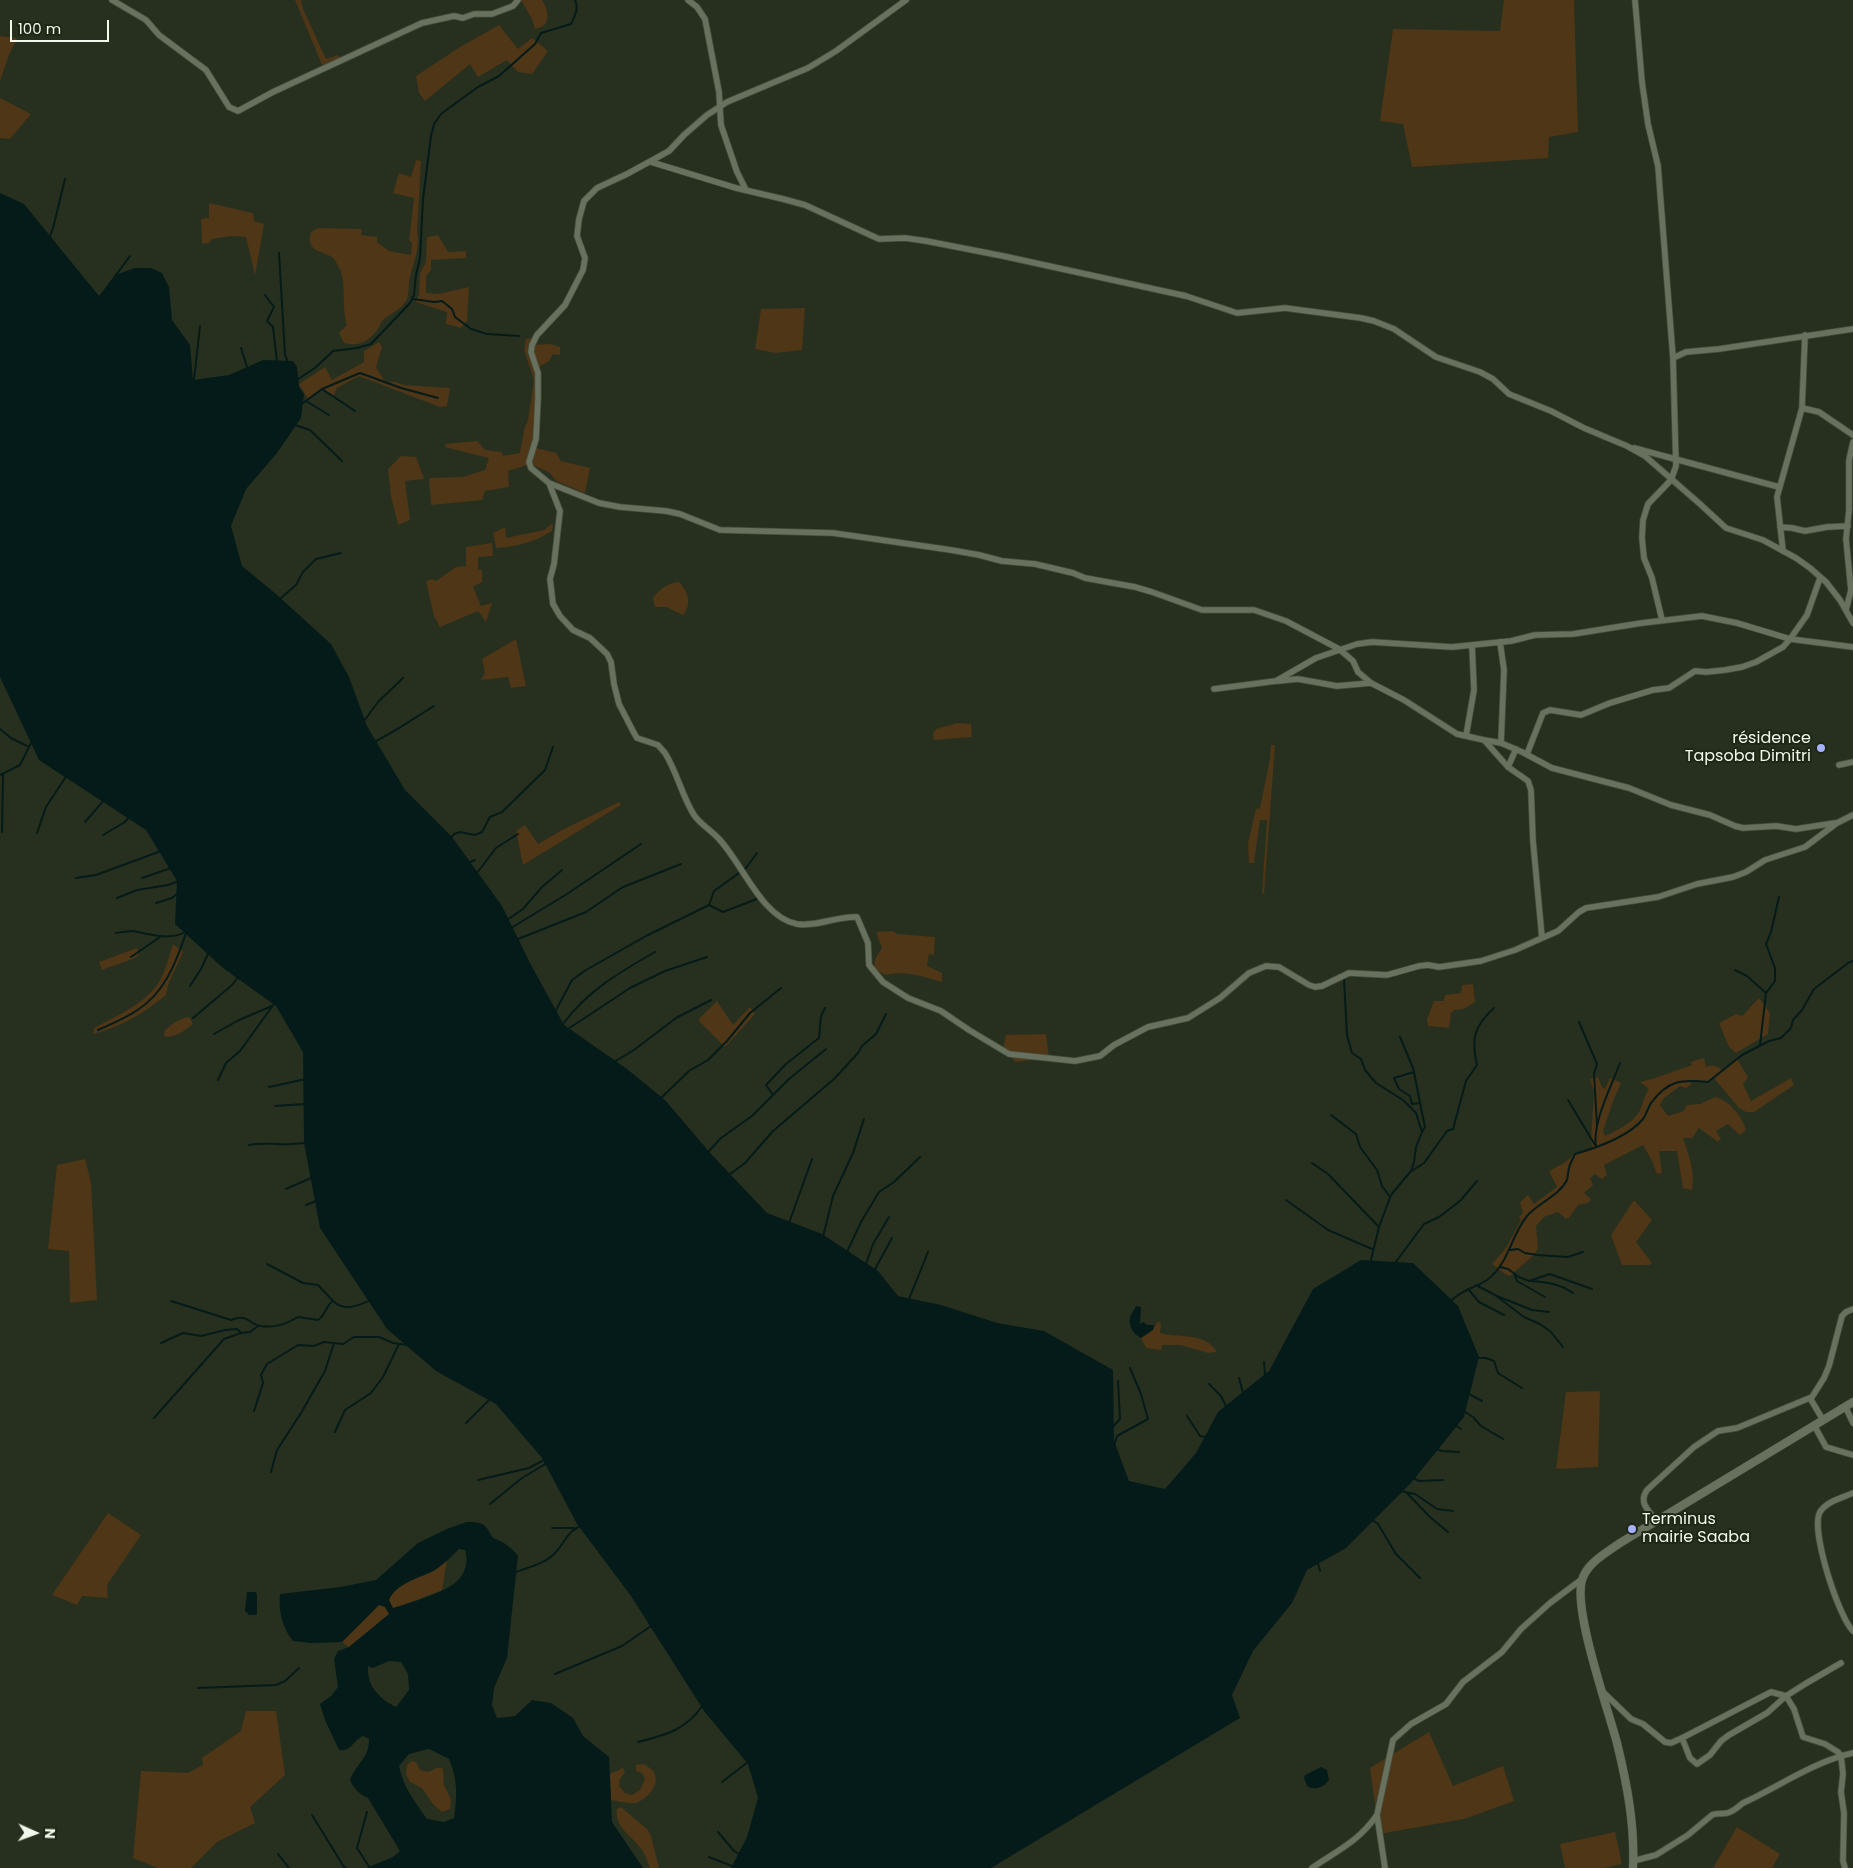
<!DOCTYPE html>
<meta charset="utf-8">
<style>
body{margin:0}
#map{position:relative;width:1853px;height:1868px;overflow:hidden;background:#27301e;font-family:Poppins,sans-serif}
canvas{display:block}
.north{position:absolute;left:10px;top:1808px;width:50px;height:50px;-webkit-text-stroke:4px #1e2615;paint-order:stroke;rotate:92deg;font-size:14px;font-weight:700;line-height:20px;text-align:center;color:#f1f8ec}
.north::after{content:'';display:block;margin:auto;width:18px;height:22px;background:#f1f8ec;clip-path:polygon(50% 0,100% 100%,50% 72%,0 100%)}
.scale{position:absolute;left:10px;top:20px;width:99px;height:22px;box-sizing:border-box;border:2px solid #f1f8ec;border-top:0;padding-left:6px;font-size:15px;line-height:18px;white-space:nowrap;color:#f1f8ec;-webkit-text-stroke:4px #1e2615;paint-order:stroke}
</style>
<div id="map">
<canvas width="1853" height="1868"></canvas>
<div class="north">N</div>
<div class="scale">100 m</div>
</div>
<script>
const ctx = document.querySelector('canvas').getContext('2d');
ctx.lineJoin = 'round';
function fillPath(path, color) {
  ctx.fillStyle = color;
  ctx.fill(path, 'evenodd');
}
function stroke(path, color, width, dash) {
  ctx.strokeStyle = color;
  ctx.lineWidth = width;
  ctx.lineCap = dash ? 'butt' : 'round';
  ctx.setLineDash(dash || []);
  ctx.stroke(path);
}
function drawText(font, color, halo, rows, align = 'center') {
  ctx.font = font + ' Poppins,sans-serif';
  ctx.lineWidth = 4;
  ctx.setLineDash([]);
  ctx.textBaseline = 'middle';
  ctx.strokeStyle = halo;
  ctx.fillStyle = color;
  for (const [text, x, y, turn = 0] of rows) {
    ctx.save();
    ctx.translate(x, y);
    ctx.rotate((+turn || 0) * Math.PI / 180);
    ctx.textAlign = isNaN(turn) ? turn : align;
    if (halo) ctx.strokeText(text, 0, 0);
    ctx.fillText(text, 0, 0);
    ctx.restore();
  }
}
const green = new Path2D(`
 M295,0H301L303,9L326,59L338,55L340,58L323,67Z
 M521,0H542C549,11 552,26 535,29L532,19Z
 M1504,0H1574L1578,132L1549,137L1548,158L1412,167L1403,124L1380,121L1393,29L1500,31Z
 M499,25L518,49L532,38L548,51L532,74L518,72L507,60L478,77L470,64L425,101L419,93L416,76L460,47Z
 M0,36L17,38L9,55L0,81Z
 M0,98L31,114L10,139L0,138Z
 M416,160L421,161L417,231C421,250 412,264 409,283C408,291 410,298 403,305C398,311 388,315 382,321C381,322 380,325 379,327C370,341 360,347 344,343L339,333L347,325C341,307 347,281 339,268C338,265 335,260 333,258C323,250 305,253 311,232L318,228L362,229L361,235L377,237V242L389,251L411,255L412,242L409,241L414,198L393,193L399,173L411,177Z
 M209,203L253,213L254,221L264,224L255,275L246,237L231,236L212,239L209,243L202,244L201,219L209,218Z
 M438,235L448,252L466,251V258L431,260V270L426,276V293L438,294L469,287L467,321L461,328L446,324L447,312L416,302L419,294L420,273L426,262L427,237Z
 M805,308L802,350L776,353L755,349L761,309Z
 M533,338L531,345L551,344L560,347V355L553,354L549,361L536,369V448L556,453L561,461L590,468L585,493L556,481L550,473L531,464L508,471L509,487L485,491L482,500L431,505L429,478L463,477L485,470L489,458L445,447L446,444L477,441L485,450L502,452L503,456L520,453L524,430L528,420L534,380L524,350L526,339Z
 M379,342L382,347L376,367L385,382H395L404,385L450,388L447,406L440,407L359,376L337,388L333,397L322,389L308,399L299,384L325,367L332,380L364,362V351Z
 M401,456L416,457L424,479L405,481L410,520L398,525L391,496L388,469Z
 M553,523L552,531C535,542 516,547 496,548L493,533L505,527L506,538L544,530Z
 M492,543L493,556L478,557V570H482V582L473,587L481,606L492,603L486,622L478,611L440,627L434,616L426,581L432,579L436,581L456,567L466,566V547Z
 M679,582C689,593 692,604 683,615L666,607H655L653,598C660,589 667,583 679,582Z
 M516,639L526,686L511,688L508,677L481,680L485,673L482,659Z
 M957,723L971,724L972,737L934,740L933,733L936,729Z
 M1271,745H1275L1264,894L1262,893L1267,820H1260L1254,863H1249L1248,843L1256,809L1260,808L1270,759Z
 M619,802L621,805L523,865L516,831L525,825L538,844L562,830Z
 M893,931L897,934L935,937L934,955L929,954L927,966L942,973V982C922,976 905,970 885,975L874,968L875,959L882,948L876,932Z
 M173,944L183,952C177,967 168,980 166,995C144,1013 121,1027 93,1034L94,1028C114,1017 138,1007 153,990C164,978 168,960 173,944Z
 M137,948L139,955C133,960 111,966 102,970L99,962Z
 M1473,984L1475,1002L1464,1009L1454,1010L1451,1013L1449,1028L1428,1026L1427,1019L1434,1001H1444L1445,995L1461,993L1462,985Z
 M1759,998L1770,1013L1768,1034L1736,1053L1729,1047L1719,1023L1736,1014L1742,1016Z
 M717,1001L733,1025L750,1007L755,1014L725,1047L698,1020Z
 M187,1017L190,1018L193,1024C184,1031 178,1036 166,1037L164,1035L165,1030L175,1022Z
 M1046,1034L1049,1058L1016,1062L1003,1050L1006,1035Z
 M1704,1058L1706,1067C1712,1065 1717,1065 1721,1070L1737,1059L1748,1077L1743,1084L1751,1101L1791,1078L1794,1085L1754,1112H1746L1739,1108L1713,1077L1708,1082L1692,1080L1690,1085L1686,1088L1680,1086L1664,1098L1660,1105L1668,1116L1684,1111L1687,1105L1700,1104L1715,1097C1729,1100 1742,1116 1746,1130L1740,1135L1728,1124L1716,1131L1721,1139L1718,1142L1699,1128L1692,1138H1683C1689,1156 1695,1170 1692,1190L1683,1188L1677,1151H1659L1662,1173L1657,1174L1652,1161L1643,1145L1604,1165L1607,1175L1602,1179L1595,1174L1590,1178L1593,1185L1584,1193L1591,1199L1588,1203L1578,1205L1569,1218L1566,1219L1558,1212L1544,1217L1536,1226L1538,1248L1535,1254L1510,1276L1505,1274L1492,1264L1506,1248L1521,1220L1519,1217L1523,1213L1520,1202L1528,1195L1534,1204L1557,1187L1549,1171L1564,1163L1575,1154L1593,1148L1591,1142L1594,1092L1590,1079L1598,1077L1602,1087L1605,1089L1610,1078L1621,1083L1613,1101L1603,1131L1605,1136C1618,1130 1635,1122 1641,1108C1643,1101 1645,1095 1649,1089L1640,1082L1652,1079L1692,1065L1691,1062Z
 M85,1159L91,1182L97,1300L70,1303L69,1251L48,1249L57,1165Z
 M1634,1200L1652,1220L1636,1242L1652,1263L1649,1265H1622L1611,1235Z
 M1158,1321L1161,1324L1160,1333C1178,1338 1206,1332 1217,1352L1208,1353L1181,1345H1162L1161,1350L1146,1348L1141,1338L1153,1330Z
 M1600,1391L1598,1467L1556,1469L1566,1392Z
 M108,1513L141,1535L107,1585L108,1598L82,1596L77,1605L52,1595Z
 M447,1560L442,1590L393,1609L389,1600C396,1583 420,1578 435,1570C439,1567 443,1563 447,1560Z
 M379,1605L385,1607L390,1614L349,1647L342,1642Z
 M246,1711H276L285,1775L250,1807L255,1823L217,1842L191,1868H158L133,1858L141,1771L188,1773L203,1765L202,1758L241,1731Z
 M1429,1732L1453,1786L1503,1766L1514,1801L1464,1819L1379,1834L1370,1768Z
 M411,1761L416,1762L420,1770L428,1772L437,1768H442L443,1771L444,1785L451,1800L450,1809L442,1812L433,1804L422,1788L410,1782L406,1774L407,1765Z
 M643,1764C647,1766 651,1768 653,1771C662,1784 647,1799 636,1803C629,1804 618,1801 611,1800L610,1774L623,1768L625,1772L620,1779L619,1786L625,1793L632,1795L640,1790L645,1779L642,1773L636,1771V1765Z
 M621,1807L648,1830L651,1836L659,1868H650C648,1863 646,1857 644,1853C635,1837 614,1829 617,1809Z
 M1737,1827L1780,1854L1772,1868H1713Z
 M1615,1832L1622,1864L1604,1868H1565L1560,1844Z`);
const water = new Path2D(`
 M0,193L24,204L99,296L118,274L135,268H151L162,273L169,287L172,320L190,345L193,380L229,375L263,360L293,361L297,367L299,387L304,394L301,418L277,453L246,489L231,526L242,566L276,594L331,644L349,677L367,726L405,790L452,837L502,906L530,963L564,1025L627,1069L665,1100L712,1155L767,1213L822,1234L878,1271L898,1296L941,1305L997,1323L1044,1331L1113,1370L1114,1441L1129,1481L1165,1489L1196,1453L1218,1412L1269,1371L1313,1289L1361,1260L1413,1263L1458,1306L1479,1357L1464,1417L1411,1483L1346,1548L1307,1570L1292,1603L1253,1651L1232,1695L1240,1718L991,1868H731L747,1837L758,1798L748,1764L704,1711L631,1596L577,1524L542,1458L496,1404L436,1371L387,1329L320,1228L304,1143L303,1052L276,1006L223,968L175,924L177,881L146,830L39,760L0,677Z
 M1136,1306L1141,1307L1140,1324L1143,1322L1147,1325H1154L1153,1330L1141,1338C1134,1335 1128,1326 1130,1317C1131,1313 1135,1310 1136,1306Z
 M467,1522C484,1522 485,1524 493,1538C504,1542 511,1547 518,1556L507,1658L494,1688L492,1705L497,1718L515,1716L532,1700L551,1703L573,1718L583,1736L609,1757L612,1822L643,1868H366L393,1857L400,1851L368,1798C359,1794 354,1789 350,1780C357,1762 369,1759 369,1739L363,1736C353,1740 352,1752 339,1750L325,1720L320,1704L331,1696L338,1687L334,1659L338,1651L349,1647L389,1614L385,1607L379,1605L342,1642L312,1643L293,1641C283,1629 278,1611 280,1594L340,1587L376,1580L418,1543L449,1528ZM459,1549L465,1550C469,1561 465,1575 456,1582C444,1593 409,1603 393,1608L389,1600C396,1583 420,1578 435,1570C444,1564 452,1556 459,1549ZM389,1661L401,1662L408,1674L409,1690L396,1707C379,1698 367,1687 368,1666L373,1668ZM429,1749L449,1759C458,1780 457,1796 454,1818L444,1822L427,1819C415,1802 403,1787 399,1766L409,1754Z
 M247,1592H256L257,1595V1614L256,1615H249L245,1611Z
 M1321,1767L1327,1770L1329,1780C1324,1787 1315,1791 1307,1786L1304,1778L1305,1775Z`);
const stream = new Path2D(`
 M49,239L53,228L65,179
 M279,253L285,355L288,362
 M265,295L274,307L267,321L273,327L277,362
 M99,298L130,256
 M413,299L434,302L442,301L452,309L455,317L471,329L487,334L519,336
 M241,348L247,367
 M298,379L315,368L333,351L357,348L371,344L410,303L414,295L416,275L420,258L423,199L431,136L434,124L441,114L460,100L478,87L499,76L535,44L541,33L571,24C575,16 579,8 575,0
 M194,380L200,326
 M322,389L355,411
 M306,401L329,415
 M303,403L322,389L360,373L401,388L438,398
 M295,425L310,430L342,461
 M280,599L296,585L303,572L316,559L341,553
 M364,721L378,702L403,678
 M0,729L11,738L27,746
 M374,742C395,732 414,718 434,706
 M0,775L20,765L32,741
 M85,822L105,799
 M2,832L3,774
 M37,833L46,807L67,775
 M103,835L125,822L130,816
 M451,838L454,834L460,832L475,835L482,832L490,817L502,812L545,770L553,747
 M468,863L475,860
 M477,873L496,848L518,834
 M76,878L96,875L161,851
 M142,878L171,868
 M117,898L137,890L168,885L179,881
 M156,903L172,898L177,894
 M709,905L723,912L757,899
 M507,920L523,909L542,887L562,870
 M511,928L567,894L641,844
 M116,933C122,932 127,931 133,931C149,934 169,941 185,932
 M518,939L586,912L623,887L681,864
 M131,957L160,937
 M1735,970L1747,976L1766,993
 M1344,979L1347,1035L1352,1053L1361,1059L1365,1070L1376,1083L1403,1100L1416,1113L1422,1132L1416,1147L1414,1162L1411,1171
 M190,986L201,969L208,954
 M555,1012L572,980L586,970L646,936L709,905L714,891L746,868L757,853
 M193,1018L232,985L239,976
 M1579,1022L1597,1064L1594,1074L1597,1126
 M563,1024C587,991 620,972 655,952
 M568,1029L630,988L665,971L707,957
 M98,1030C111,1024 124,1019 136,1011C164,994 176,963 186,933
 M214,1034L239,1020L272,1006
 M1400,1037L1413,1068L1425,1127L1422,1132
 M1760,1045L1766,993L1775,981V968L1766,944L1771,932L1779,897
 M614,1062L634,1050L676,1018L711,1000
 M1414,1072L1420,1103L1412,1104L1410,1096L1399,1089L1394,1078Z
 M218,1080L226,1063L240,1051L274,1004
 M269,1087L306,1079
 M773,1095L766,1085L786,1064L819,1038L821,1016L825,1008
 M660,1099L689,1071L708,1060L727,1041L750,1013L781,988
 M1568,1100L1595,1145
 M275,1106L305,1104
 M1331,1115L1356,1134L1360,1147L1377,1170L1382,1186L1390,1197
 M249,1145C259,1143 268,1144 278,1144C287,1145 296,1143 306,1143
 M1596,1147C1592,1123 1611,1087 1620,1063
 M708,1152L721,1138L752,1116L789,1079L826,1049
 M1312,1163L1328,1174L1379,1227
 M730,1174L745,1163L773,1131L834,1079L858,1053L862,1046L876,1034L886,1014
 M286,1189L311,1178
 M1286,1200L1328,1230L1372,1249
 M306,1205L316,1201
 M789,1223L812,1159
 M823,1237L833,1196L853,1153L864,1119
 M1510,1250L1518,1249L1525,1253L1538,1255L1568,1257L1583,1252
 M847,1252L861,1222L879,1192L894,1182L920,1157
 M1371,1260L1379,1227L1391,1195L1410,1172L1424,1163L1447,1131L1453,1129L1466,1081L1477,1065C1471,1039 1474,1026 1494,1008
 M1395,1263L1424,1224L1439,1217L1460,1201L1477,1181
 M267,1264L303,1283L318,1285L333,1301
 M866,1264L873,1244L889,1217
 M1500,1267L1508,1269L1519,1277L1529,1281L1550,1274L1592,1289
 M874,1271L892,1238
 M1515,1276L1517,1281L1545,1297
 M1531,1281C1547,1282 1560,1284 1573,1293
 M1476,1285L1495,1295L1524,1317L1540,1324L1551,1332L1563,1347
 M1468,1289L1479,1302L1504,1315
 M1497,1296L1532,1310L1549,1312
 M909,1299L928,1252
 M171,1301L231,1320C249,1313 248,1324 260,1326C276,1328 286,1324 298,1317L318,1320C327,1314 325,1306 333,1301C345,1312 357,1306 371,1300
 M1451,1301C1461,1290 1475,1288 1487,1280C1509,1264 1511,1235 1527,1216C1538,1203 1559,1196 1567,1180C1568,1176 1568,1172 1569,1168C1570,1163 1573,1159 1575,1154C1596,1148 1628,1137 1643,1119C1646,1115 1648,1108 1651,1103C1668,1080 1682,1079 1708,1082L1742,1055L1769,1041L1781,1038L1791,1028L1793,1020L1802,1010L1814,989L1848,963L1853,961
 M161,1343L183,1333L201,1336L225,1330L237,1329L241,1333
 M1478,1358H1486L1494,1361L1498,1373L1522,1388
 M1264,1362L1265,1375
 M1239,1378L1243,1393
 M1209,1384L1221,1396L1227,1408
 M1469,1394L1482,1401
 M254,1411L263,1383L261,1375L267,1364L298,1345L314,1346L324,1342L343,1344L354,1337H379L393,1343L407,1345
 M1465,1412L1473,1417L1481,1426L1503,1439
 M1187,1416L1200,1436L1206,1437
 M154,1418L224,1339L241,1333L250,1332L258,1326
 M466,1423L489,1400
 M1455,1425L1461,1429
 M1112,1428L1120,1419L1118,1381
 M335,1432L345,1410L371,1393L383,1377L399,1344
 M1114,1446L1117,1436L1148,1419L1141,1394L1130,1368
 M1437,1449L1442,1451L1459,1452
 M271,1472L277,1450L301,1413L325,1371L334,1343
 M1413,1478L1419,1481L1443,1480
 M478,1480L529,1468L544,1460
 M1400,1491L1415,1494L1437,1509L1453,1511
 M1406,1492L1431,1518L1448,1532
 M490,1504L522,1478L547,1463
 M1371,1519L1378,1524L1396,1554L1420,1578
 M552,1528H574
 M1318,1563L1320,1571
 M516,1572C529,1567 545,1564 555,1553C564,1544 568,1530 581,1526
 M555,1674L622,1646L651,1626
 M198,1688L276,1685L285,1681L299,1668
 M638,1742C666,1735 686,1730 703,1705
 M722,1782L748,1762
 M367,1812L357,1848L370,1868
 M312,1815L344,1867L346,1868
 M718,1832L734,1851L741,1855
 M278,1854L289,1868
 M709,1857L732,1866`);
const street = new Path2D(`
 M112,0L146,20L159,35L206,70L229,107L238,111L273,92L422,23L454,16L463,18L474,14H492L513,6L518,0
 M688,0L697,7L705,19L719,92L721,125L737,172L746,190
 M906,0L836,51L808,68L727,102L707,115L684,135L669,151L627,174L597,188L584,201L579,219L577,236L585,258L583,270L565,305L537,335L532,345L531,352L538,373V398L536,439L529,462L531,468L549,483L560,511L554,564L550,579L553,604L560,616L573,630L590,638L607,654L611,662L614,684L619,704L634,733L637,738L658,745L665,753C677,772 682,796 694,815C701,825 711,830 719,839C742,863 762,918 797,924C818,927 836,916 857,917L868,943L869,965L883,982L908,998L941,1011L969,1030L1009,1054L1075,1061L1100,1056L1114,1045L1148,1027L1188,1018L1220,998L1249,973L1266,966L1279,967L1309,985L1315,987L1322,986L1349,973L1387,975L1419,966L1428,965L1439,967L1481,961L1515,950L1558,931L1579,912L1586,908L1658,897L1697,884L1733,877L1746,872L1765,860L1805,847L1837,823L1853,815
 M1635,0L1642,82L1648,124L1658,166L1673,358
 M651,162L736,188L783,199L805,205L879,239L905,238L926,241L1003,256L1186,296L1237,313L1285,308L1361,318L1374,321L1394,329L1436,357L1480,372L1493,379L1509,394L1551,411L1584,428L1627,446L1645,456L1700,504L1726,528L1763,540L1796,558L1810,568L1826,582L1840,600L1853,623
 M1802,408L1819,412L1853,435
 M1634,448L1779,487
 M549,483L599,503L620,507L666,511L680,514L720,530L833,533L951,550L979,555L1002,561L1035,564L1073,573L1085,578L1135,587L1152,592L1202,610H1254L1286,621L1339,649L1353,661L1358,672L1371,683L1404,700L1457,734L1484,740L1508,767L1528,781L1531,790L1533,841L1542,938
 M1780,527L1792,528L1805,531L1827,527L1848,526
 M1783,551L1777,497L1802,408L1805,335
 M1846,610L1851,590L1846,539L1849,510V460L1853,442
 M1662,620L1652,578L1644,558L1642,538L1643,520L1648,504L1671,480L1676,466L1673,358L1686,352L1719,349L1853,329
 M1500,642L1504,670L1501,743
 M1278,681L1298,679L1337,686L1371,683
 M1214,689L1276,681L1316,658L1357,644L1372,642L1452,647L1511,641L1535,635L1573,634L1642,623L1702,616L1737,623L1790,639L1853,647
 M1466,736L1474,690L1472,645
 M1484,740L1501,743L1522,752L1552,768L1629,788L1671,805L1710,815L1735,826L1743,828L1776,826L1796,829L1835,823
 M1527,754L1543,713L1550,710L1581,715L1610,703L1653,690L1669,688L1695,671L1706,672L1725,670L1742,667L1756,662L1783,647L1790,639L1807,615L1820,578
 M1839,765L1853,762
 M1508,767L1516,749
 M1810,1398L1823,1420
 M1845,1406L1853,1423
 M1814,1425L1826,1447L1853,1455
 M1853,1493C1842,1498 1827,1501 1820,1512C1810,1530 1839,1618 1853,1631
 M1657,1521C1649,1511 1638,1503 1647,1490L1694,1447L1718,1431L1737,1428L1812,1397L1824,1378L1829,1366L1842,1316L1846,1312L1853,1309
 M1602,1691L1631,1719L1643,1724L1665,1742L1671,1743L1682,1738L1690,1758L1697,1764L1710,1755L1721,1741L1729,1735L1767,1713L1786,1696L1805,1684L1841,1663
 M1682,1738L1771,1692L1786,1696L1794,1709L1803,1737L1825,1744L1838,1752L1841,1756L1843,1774L1841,1792L1844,1813L1843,1861L1845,1868
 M1633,1861L1656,1855L1688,1835L1712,1815C1718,1812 1725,1815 1730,1812C1735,1810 1739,1806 1743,1803C1780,1786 1813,1762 1853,1753
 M1312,1868C1338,1850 1358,1842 1377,1815
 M1385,1868L1377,1815L1393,1740L1411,1724L1446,1704L1463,1682L1502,1652L1521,1629L1550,1603L1582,1579`);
const secondary = new Path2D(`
 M1633,1868C1635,1825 1627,1784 1617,1743C1608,1709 1573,1610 1582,1580C1587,1563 1606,1553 1620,1543L1853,1402`);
const markers = [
 [1821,748,5,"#a6b1fc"],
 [1632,1529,5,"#a6b1fc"]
];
const poiNames = [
 ["résidence",1811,739],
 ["Tapsoba Dimitri",1811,757],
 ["Terminus",1642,1520,"left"],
 ["mairie Saaba",1642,1538,"left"]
];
fillPath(green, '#4e3617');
fillPath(water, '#051b1a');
stroke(stream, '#051b1a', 2);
stroke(street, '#464e3f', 7);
stroke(secondary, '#464e3f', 9);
stroke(street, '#67715d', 5.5);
stroke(secondary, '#67715d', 8);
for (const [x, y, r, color] of markers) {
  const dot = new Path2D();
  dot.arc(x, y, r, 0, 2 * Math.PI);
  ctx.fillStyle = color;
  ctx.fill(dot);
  stroke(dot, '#1e2615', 2);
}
drawText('16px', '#f1f8ec', '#1e2615', poiNames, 'right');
</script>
